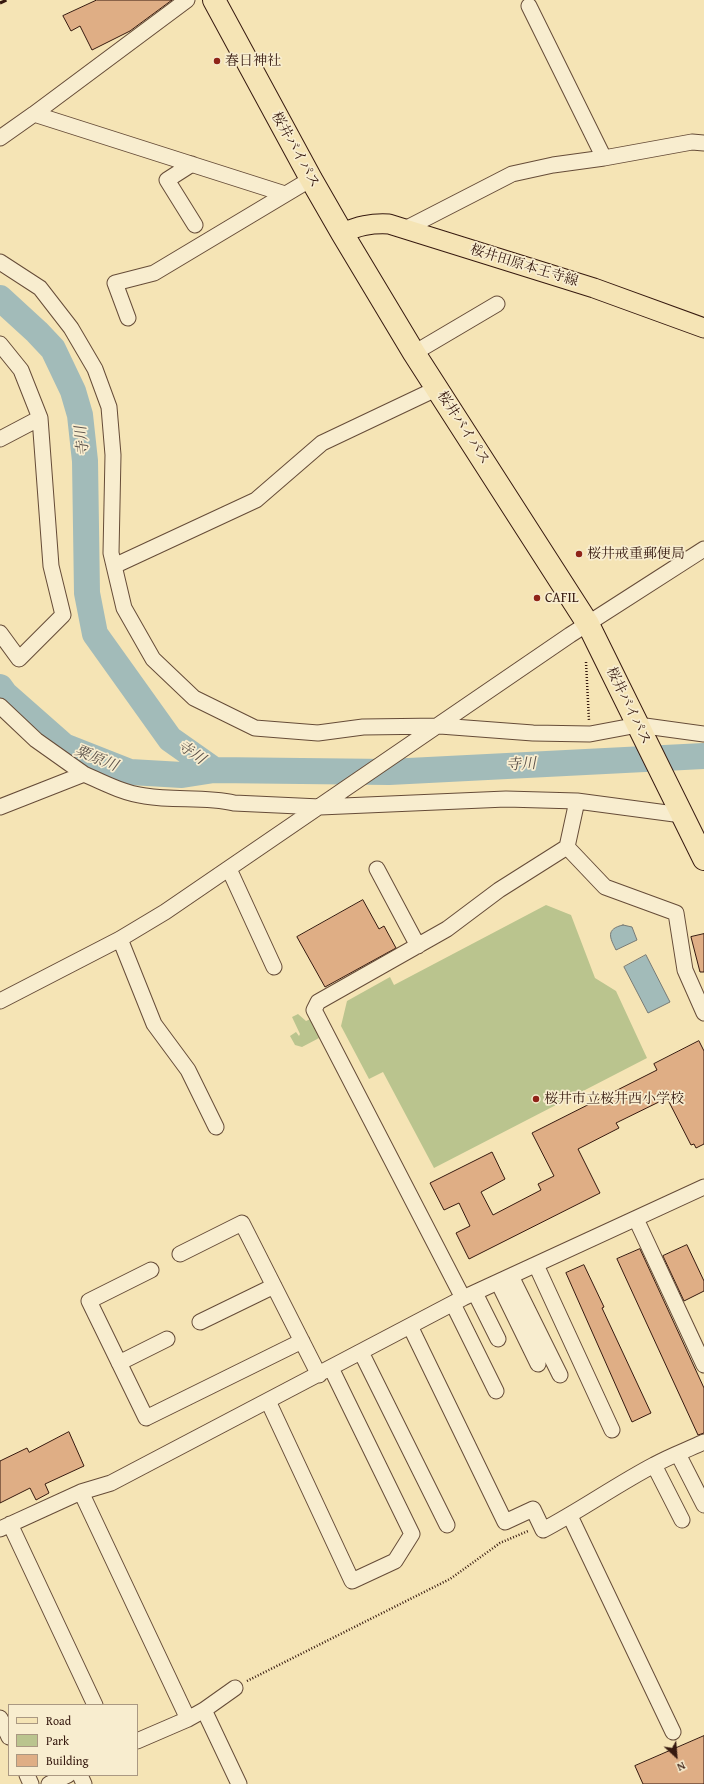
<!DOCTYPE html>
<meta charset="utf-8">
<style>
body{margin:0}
#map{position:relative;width:704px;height:1784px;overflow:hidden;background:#f5e4b5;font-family:"Gentium Book Plus",serif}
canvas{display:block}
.legend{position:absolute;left:8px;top:1704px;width:130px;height:72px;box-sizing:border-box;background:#f8edcf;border:1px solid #aa9882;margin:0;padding:5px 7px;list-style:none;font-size:12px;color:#36190f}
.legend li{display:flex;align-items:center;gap:8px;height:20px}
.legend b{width:20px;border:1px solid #aa9882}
.north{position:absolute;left:656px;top:1736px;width:40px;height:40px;-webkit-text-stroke:3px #f8edcf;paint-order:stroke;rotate:154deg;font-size:11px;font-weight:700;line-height:16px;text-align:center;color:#36190f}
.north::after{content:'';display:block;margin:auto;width:14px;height:18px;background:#36190f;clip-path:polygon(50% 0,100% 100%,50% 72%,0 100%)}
</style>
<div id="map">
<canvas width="704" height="1784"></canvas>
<ul class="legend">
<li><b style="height:5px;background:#f5e4b5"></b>Road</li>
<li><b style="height:11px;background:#bac48e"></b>Park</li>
<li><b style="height:11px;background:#dfae85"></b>Building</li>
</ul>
<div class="north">N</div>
</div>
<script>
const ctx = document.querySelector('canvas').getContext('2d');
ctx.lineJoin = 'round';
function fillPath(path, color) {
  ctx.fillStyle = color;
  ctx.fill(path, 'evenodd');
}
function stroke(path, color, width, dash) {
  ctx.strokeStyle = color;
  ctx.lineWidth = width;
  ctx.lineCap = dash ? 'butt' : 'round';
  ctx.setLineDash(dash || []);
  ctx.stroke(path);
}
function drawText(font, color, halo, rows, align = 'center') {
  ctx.font = font + ' "Gentium Book Plus","Noto Serif JP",serif';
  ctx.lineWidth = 3.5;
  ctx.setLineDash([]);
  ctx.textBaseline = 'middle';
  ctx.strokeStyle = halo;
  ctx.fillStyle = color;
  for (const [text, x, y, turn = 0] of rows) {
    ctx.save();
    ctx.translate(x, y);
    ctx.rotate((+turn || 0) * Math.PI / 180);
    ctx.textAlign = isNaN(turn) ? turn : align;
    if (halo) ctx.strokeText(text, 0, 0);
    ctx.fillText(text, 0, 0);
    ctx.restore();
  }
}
const green = new Path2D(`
 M546,905L571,915L595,978L616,991L647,1058L434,1168L383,1072L369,1079L341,1026L347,1001L390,977L394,985Z
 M298,1014L306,1021L313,1018L321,1037L302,1047L295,1045L290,1036L296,1032L299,1036L300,1034L292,1017Z`);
const water = new Path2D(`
 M623,925L632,927L637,940L616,950C610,938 605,929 623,925Z
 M646,955L670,1002L648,1013L624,967Z`);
const river = new Path2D(`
 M0,298L37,332L53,349L73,391L80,415L85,461L87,593L95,634L170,739L214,770
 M0,687L5,694L64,746L130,772L182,775L214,770L389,772L704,756`);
const building = new Path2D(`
 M97,0H172L130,31L92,50L80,26L71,31L63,16Z
 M363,900L379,929L384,926L396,948L325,987L297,937Z
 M704,934V972H700L691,937Z
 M699,1041L704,1051V1144L696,1148L694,1144L691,1145L667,1098L616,1123L619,1128L578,1149L600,1193L469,1259L456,1233L470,1226L459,1203L444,1210L430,1183L492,1152L505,1179L481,1192L493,1215L541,1190L538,1184L554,1176L532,1133L657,1070L654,1064Z
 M687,1245L704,1281V1291L684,1301L663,1256Z
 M640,1249L704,1388V1433L698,1435L617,1259Z
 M584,1265L604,1307L602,1308L651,1413L632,1422L566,1273Z
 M69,1432L84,1466L45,1484L49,1493L36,1500L30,1488L0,1503V1461L27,1448L29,1452Z
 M704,1736V1784H643L635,1766Z`);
const path = new Path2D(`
 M586,662L589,721
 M247,1681L450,1579L500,1543L528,1531`);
const minor = new Path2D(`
 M529,6L604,158
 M34,114L285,194
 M0,138L34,114L187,0
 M192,164L167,180L195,225
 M405,229L512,174L553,165L604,158L692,142L704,143
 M0,262L40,288L71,328L95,369L109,407L113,455L111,553L124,608L153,659L194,698L255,728L318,733L363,727L440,726L533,733L590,734L638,725L704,734
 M128,318L115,283L154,273L311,179
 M0,344L21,370L40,418L51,566L63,615L19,659L0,633
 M414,353L497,304
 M0,439L40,418
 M114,566L256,500L322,443L438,388
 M0,706L36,740L84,774
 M577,801L682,815
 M0,807L84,774C104,783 123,793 145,796C175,801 206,796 234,803L320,807L506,799L577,801L567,847
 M229,869L274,967
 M377,869L418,946
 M120,939L154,1024L188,1070L216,1127
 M0,1001L120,939L165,912L570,635L704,549
 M636,1219L704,1365
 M180,1254L242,1223L319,1375
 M536,1265L612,1430
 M151,1270L89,1301L146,1418L302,1341
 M511,1276L560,1375
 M498,1282L538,1364
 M475,1293L498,1339
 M463,1298L314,1010L318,1002L447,929L499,890L567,847L605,887L676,913L685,970L704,1013
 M453,1304L496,1391
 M200,1322L274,1286
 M410,1326L505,1522L533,1509L543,1530C581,1510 616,1485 654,1465C670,1456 687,1450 704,1442
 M361,1352L447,1525
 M119,1363L167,1339
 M268,1401L352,1581L395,1561L412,1534L331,1368
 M678,1454L704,1505
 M654,1465L682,1520
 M81,1492L188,1719
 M570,1516L673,1732
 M10,1524L95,1705
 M0,1529L81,1492L111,1483L463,1298L704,1187
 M204,1710L239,1784
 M0,1718L9,1737
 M137,1741L188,1719L204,1710L235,1688
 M27,1775L31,1784
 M80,1775L84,1784
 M49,1784L68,1775`);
const major = new Path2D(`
 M342,233C358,226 371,223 389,224L594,288L704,328`);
const highway = new Path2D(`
 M214,0L311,179L342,233L414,353L588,624L704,859`);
const rail = new Path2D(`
 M0,3L7,0`);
const markers = [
 [217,61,4,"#8f2418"],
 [579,554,4,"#8f2418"],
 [537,598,4,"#8f2418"],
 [536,1099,4,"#8f2418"]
];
const poiNames = [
 ["春日神社",225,61],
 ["桜井戒重郵便局",587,554],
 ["CAFIL",545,598],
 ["桜井市立桜井西小学校",544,1099]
];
const streetNames = [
 ["桜井バイパス",295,150,61],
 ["桜井田原本王寺線",524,266,17],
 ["桜井バイパス",463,428,57],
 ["桜井バイパス",628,706,64]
];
const waterNames = [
 ["寺川",83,441,-96],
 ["寺川",191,753,35],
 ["粟原川",96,759,22],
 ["寺川",521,765,-3]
];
fillPath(green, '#bac48e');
fillPath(water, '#a2bbb9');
stroke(water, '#777a75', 1);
stroke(river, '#a2bbb9', 26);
fillPath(building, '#dfae85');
stroke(building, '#36190f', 1);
stroke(minor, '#664c38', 17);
stroke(major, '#36190f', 21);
stroke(highway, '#36190f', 24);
stroke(path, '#36190f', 2.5, [1, 2]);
stroke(minor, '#f8edcf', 15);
stroke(major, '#f5e4b5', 19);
stroke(highway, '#f5e4b5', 22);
stroke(rail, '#36190f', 3, [7, 7]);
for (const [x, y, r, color] of markers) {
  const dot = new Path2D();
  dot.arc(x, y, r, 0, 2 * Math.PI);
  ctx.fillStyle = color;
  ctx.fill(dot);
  stroke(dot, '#f8edcf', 1.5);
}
drawText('14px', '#36190f', '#f8edcf', poiNames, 'left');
drawText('14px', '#36190f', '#f8edcf', streetNames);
drawText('italic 15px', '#5c524a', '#f8edcf', waterNames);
</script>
